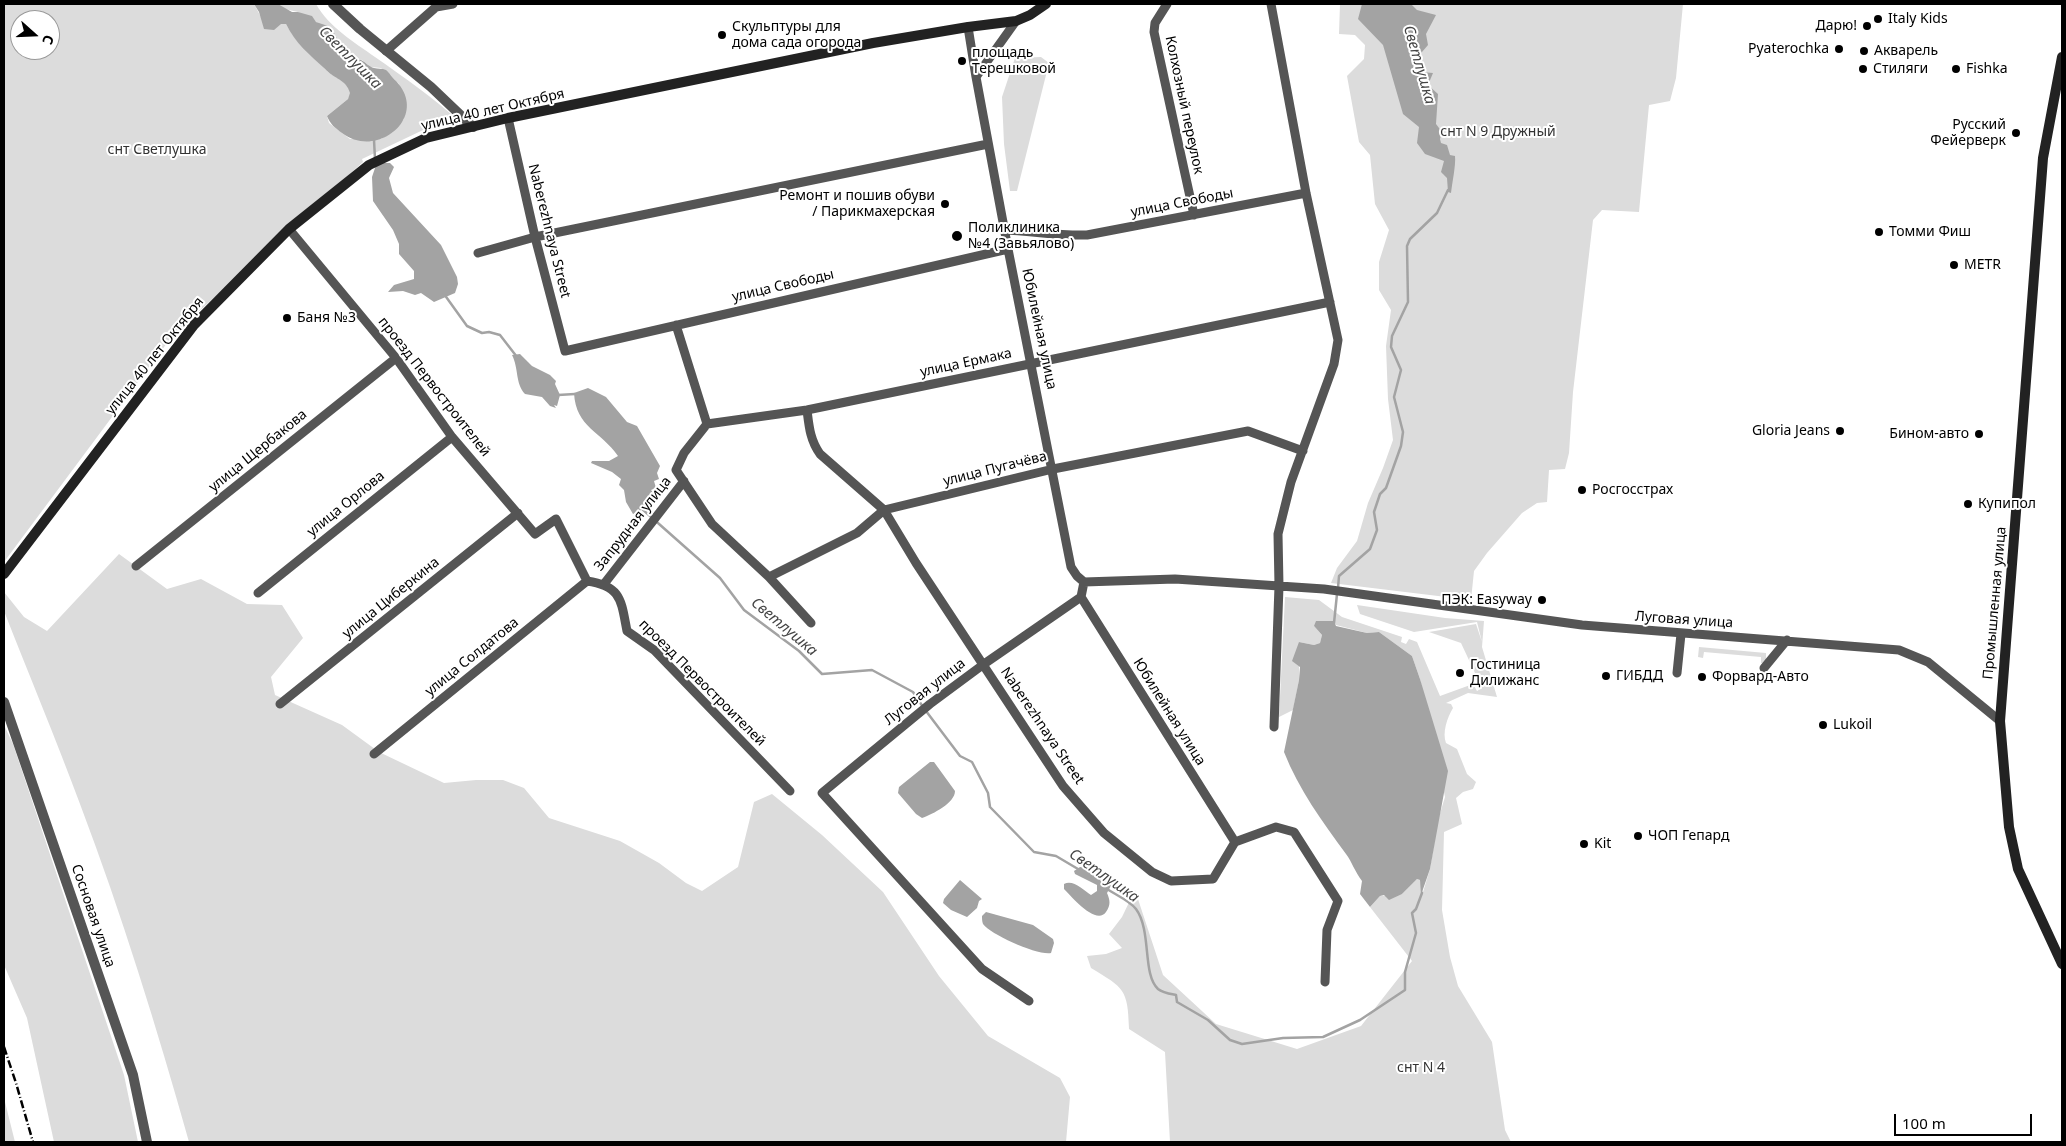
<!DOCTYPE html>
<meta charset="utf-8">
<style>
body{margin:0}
#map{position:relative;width:2066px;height:1146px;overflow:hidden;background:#fff;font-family:"Noto Sans",sans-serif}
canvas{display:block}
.frame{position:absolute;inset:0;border:5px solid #000;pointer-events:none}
.north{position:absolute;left:10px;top:10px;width:50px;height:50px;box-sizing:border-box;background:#fff;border:1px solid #999;border-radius:50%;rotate:110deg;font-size:14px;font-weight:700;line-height:20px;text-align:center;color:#000}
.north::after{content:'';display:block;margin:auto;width:18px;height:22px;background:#000;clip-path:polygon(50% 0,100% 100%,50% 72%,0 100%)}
.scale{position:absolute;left:1894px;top:1114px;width:138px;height:22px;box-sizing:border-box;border:2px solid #000;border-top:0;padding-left:6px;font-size:15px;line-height:18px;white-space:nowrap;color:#000;-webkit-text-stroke:4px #fff;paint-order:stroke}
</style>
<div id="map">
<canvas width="2066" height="1146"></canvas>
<div class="frame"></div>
<div class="north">С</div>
<div class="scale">100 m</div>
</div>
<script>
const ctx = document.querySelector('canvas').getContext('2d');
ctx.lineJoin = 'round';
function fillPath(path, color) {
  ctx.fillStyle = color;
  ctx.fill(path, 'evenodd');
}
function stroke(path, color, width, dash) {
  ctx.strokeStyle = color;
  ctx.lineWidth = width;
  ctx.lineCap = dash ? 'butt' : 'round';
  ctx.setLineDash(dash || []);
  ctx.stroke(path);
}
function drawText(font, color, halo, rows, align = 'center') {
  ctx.font = font + ' "Noto Sans",sans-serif';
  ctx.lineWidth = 4;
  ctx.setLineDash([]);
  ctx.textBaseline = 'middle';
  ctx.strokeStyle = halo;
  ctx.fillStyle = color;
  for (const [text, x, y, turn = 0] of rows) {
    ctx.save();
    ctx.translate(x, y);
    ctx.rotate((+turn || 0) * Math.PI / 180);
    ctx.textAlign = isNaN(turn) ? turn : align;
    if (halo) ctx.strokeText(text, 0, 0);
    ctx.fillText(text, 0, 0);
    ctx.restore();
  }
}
const green = new Path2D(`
 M4,4H254L261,17L286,24C294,39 304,49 317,60C321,64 324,69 328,72C338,79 346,81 351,93L348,99L327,116L329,123L350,139H381L393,132L404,119L399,84L381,68L371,67L362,60L346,57L343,45L337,38L334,32L298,12L285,9L278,4H316C329,27 354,42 375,57C405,78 434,98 460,122L421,131L362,159L363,162L173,335L4,562ZM20,20H50V50H20Z
 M1340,4H1683L1676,78L1670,101L1649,105L1639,212L1602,210L1593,220L1573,392L1569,453L1565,469L1549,470L1547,502L1537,503L1522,513L1487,553L1474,571L1471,600L1331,583L1337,568L1357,541L1368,503L1383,468L1393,440L1388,399L1386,346L1391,310L1379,290V262L1389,230L1375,204L1370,155L1359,142L1347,76L1364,59L1365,45L1355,35L1339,34Z
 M1041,57L1049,63L1017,191H1010L1004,144L1002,97L1015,58Z
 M119,554L167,589L201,579L247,604L282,605L303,638L271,677L275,695L342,725L379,752L444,783L476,780H503L524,788L549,818L620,841L659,863L686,883L702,891L738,867L754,802L772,794L822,835L883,892L939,976L988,1036L1060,1078L1070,1097L1066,1142H189C157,1028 122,915 80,804C56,739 29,675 4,611V592L24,617L47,631Z
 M1285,597L1319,600L1342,617L1402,637L1401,642L1406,644L1409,639L1417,642L1440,696L1473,684L1477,691L1482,688L1461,643L1429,632L1476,624L1482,642L1477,622L1414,632L1360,614L1357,605L1445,618L1484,621L1482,647L1497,697L1468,693L1446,703L1451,704L1453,708C1447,718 1442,733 1446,743L1457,749L1467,774L1476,782L1473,789L1463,792L1456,798L1462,824L1444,832L1442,910L1450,957L1458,986L1492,1042L1505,1130L1511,1142H1170L1165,1052L1129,1029C1128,989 1124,988 1091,968L1087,956L1106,954L1122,948L1109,934L1122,917L1135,890L1163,975L1216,1024L1297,1049L1361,1026L1412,961L1370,907L1380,896L1402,894L1417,879L1420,880L1423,892L1430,869L1438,820L1445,797L1420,679L1412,656L1379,632L1367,633L1336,625L1333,621L1314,626L1322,635L1320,643L1314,645L1299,642V680L1293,710L1279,717Z
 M1699,647L1766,653V663H1761V657L1704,652L1703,658L1698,657Z
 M4,725L13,744L124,1075L138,1142H54L27,1018L4,965Z
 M4,1098L15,1142H4Z`);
const water = new Path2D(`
 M254,4H278L292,12H298L312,16L316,22L331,27L337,38L343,45L347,57C351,60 356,58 361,60C366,62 369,67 374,68C378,69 382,68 386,70C389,72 392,78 396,81C430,117 377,160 342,133C335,128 330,124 327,116L348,99L350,93C346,79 334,79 325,69C310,55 295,43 286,24H281L274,30L264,29L259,12Z
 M1362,4H1411L1417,10L1436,15L1426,34L1428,45L1422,52L1417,67L1421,72L1433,73L1428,85L1438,94L1436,124L1442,132L1440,139L1441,143L1447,145L1450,155L1455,156C1456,165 1452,183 1451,193L1448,192L1447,178L1441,172L1444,161L1425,154L1417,143L1419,127L1403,114L1383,45L1358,19Z
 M380,163H390L394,167L389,178L393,193L441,245L457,277L458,284L455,293L434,302L421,293L415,295L403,291L388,292L394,285L414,279V271L399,254V244L393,230L373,201L372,177L376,165Z
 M520,354L532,366L550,375L556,381L555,384L560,395L557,406L554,405L556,408L550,406L542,397L525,394C515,383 519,369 512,355Z
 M588,388L606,397L627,422L637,426L660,466L657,473L659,479L654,481L656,488L651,490L656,496C652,505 642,510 633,514L626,502L624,490L619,485L621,479L612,472L591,463L592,461H609L618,456C601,431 576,428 574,393Z
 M1316,621H1334L1336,626L1367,633L1379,632L1412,656L1420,679L1448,771L1430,869L1421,895L1420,880L1417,879L1402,894L1389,900L1384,895L1380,896L1370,907L1360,894L1362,881C1355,872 1352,862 1346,854C1322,821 1299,790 1284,752L1299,680L1300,667L1292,661L1299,642L1314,645L1320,643L1322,635L1314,626Z
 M930,762H934L955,791C955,803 933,814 922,818L916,814L898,793L899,787Z
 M1080,867L1087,868L1112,884L1107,893C1110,900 1111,905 1106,912C1096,926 1071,896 1064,889V884C1073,879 1083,890 1091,895L1097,891V885L1075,874L1074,871Z
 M960,880L982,899L979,901L977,908L967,917L951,910L943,903L944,899Z
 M986,912L1033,925L1053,939L1054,943L1051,953C1039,956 991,935 983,924C982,921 982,919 982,916Z`);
const stream = new Path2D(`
 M374,140L375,159
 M444,294L467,326L482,333L489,332L500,335L517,357
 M558,395L575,394
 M641,508L720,578L744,610L799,651L822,674L872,670L913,692L923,707
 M1338,588L1339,576L1370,549L1377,530L1374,512L1380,494L1386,488L1401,446L1403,432L1394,397L1401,370L1391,347L1392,336L1408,302L1407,246L1410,239L1437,213L1448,190
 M1334,623L1337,594
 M926,711L960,756L972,762L988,793L990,807L1034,852L1056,856L1078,869
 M1107,889C1116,895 1130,901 1136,909C1152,931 1142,974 1158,989C1163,993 1171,994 1176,995L1177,1002L1208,1020L1230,1040L1242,1044L1283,1038L1323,1037L1360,1020L1405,990V972L1416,933L1412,913L1416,909L1422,893`);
const minor = new Path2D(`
 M1167,4L1155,23L1154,32L1194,215
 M1271,4L1306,193L1338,340L1334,364L1291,482L1278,534L1279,586L1274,727
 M1016,21L976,77L1008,249L1071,567L1077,576L1084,582
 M968,27L976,77
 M386,51L436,7L453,4
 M508,118L535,237L565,351L1008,249
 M289,229L396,358L452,437L535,534L556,519L587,581C622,586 621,601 627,631L654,650L790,791
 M1004,230C1032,231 1059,236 1087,235L1306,193
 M478,253L535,237L988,144
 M676,325L707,424L807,410L1330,302
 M807,410C809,426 810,440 820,454L884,510L916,563L1063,786L1104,833L1152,872L1171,881L1213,879L1235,842L1276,827L1294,832L1338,901L1327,930L1325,982
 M707,424L684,453L676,470L712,524L769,577
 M136,566L396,358
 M1084,582L1175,579L1324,589L1582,625L1899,650L1928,662L2000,721
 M604,584L684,481
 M258,593L452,437
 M1081,597L1235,842
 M811,623L769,577L857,533L884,510L1053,469L1248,431L1303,451
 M1764,668L1787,640
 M1677,673L1681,634
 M280,704L518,513
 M374,754L587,581
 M1029,1001L982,969L822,793L930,704L984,664L1081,597L1084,582`);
const tertiary = new Path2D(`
 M333,4L360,29L431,87L473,127
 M4,702L133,1075L147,1142`);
const secondary = new Path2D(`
 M2062,57L2043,158L2000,721L2009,827L2018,869L2062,964
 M4,574L194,325L289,229L369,165L426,138L508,118L873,43L968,27L1016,21L1030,15L1046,4`);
const rail = new Path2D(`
 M4,1047L16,1083L33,1142`);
const markers = [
 [1878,19,5,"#000"],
 [1867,26,5,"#000"],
 [722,35,5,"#000"],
 [1839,49,5,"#000"],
 [1864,51,5,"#000"],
 [962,61,5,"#000"],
 [1863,69,5,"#000"],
 [1956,69,5,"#000"],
 [2016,133,5,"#000"],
 [945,204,5,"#000"],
 [1879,232,5,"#000"],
 [957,236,6,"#000"],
 [1954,265,5,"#000"],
 [287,318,5,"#000"],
 [1840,431,5,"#000"],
 [1979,434,5,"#000"],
 [1582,490,5,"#000"],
 [1968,504,5,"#000"],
 [1542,600,5,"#000"],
 [1460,673,5,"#000"],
 [1606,676,5,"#000"],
 [1702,677,5,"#000"],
 [1823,725,5,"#000"],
 [1638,836,5,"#000"],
 [1584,844,5,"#000"]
];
const poiNames = [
 ["Italy Kids",1888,19],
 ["Дарю!",1857,26,"right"],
 ["Скульптуры для",732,27],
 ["дома сада огорода",732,43],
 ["Pyaterochka",1829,49,"right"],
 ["Акварель",1874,51],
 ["площадь",972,53],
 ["Терешковой",972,69],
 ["Стиляги",1873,69],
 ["Fishka",1966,69],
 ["Русский",2006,125,"right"],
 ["Фейерверк",2006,141,"right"],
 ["Ремонт и пошив обуви",935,196,"right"],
 ["/ Парикмахерская",935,212,"right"],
 ["Поликлиника",968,228],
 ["№4 (Завьялово)",968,244],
 ["Томми Фиш",1889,232],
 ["METR",1964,265],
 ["Баня №3",297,318],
 ["Gloria Jeans",1830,431,"right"],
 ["Бином-авто",1969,434,"right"],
 ["Росгосстрах",1592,490],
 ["Купипол",1978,504],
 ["ПЭК: Easyway",1532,600,"right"],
 ["Гостиница",1470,665],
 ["Дилижанс",1470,681],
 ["ГИБДД",1616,676],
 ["Форвард-Авто",1712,677],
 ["Lukoil",1833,725],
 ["ЧОП Гепард",1648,836],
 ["Kit",1594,844]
];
const streetNames = [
 ["Колхозный переулок",1184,105,78],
 ["улица 40 лет Октября",493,110,-13],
 ["улица Свободы",1182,203,-11],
 ["Naberezhnaya Street",549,231,76],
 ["улица Свободы",783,286,-13],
 ["Юбилейная улица",1039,329,78],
 ["улица 40 лет Октября",155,356,-51],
 ["улица Ермака",966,363,-12],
 ["проезд Первостроителей",434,387,52],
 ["улица Щербакова",258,451,-39],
 ["улица Пугачёва",995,469,-14],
 ["улица Орлова",346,504,-39],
 ["Запрудная улица",633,524,-52],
 ["улица Циберкина",391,598,-39],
 ["Промышленная улица",1995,603,-85],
 ["Луговая улица",1684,620,4],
 ["улица Солдатова",472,657,-39],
 ["проезд Первостроителей",702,683,45],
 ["Луговая улица",925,692,-38],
 ["Юбилейная улица",1169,712,58],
 ["Naberezhnaya Street",1042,726,56],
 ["Сосновая улица",93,916,71]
];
const parkNames = [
 ["снт N 9 Дружный",1498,132],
 ["снт Светлушка",157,150],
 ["снт N 4",1421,1068]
];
const waterNames = [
 ["Светлушка",350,58,45],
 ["Светлушка",1419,65,74],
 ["Светлушка",784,627,40],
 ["Светлушка",1104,876,35]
];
fillPath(green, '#dcdcdc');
fillPath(water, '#a3a3a3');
stroke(stream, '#a3a3a3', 2.5);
stroke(minor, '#555', 9);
stroke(tertiary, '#555', 10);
stroke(secondary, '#222', 10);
stroke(rail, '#000', 2.5, [8, 2.5, 1, 2.5]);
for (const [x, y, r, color] of markers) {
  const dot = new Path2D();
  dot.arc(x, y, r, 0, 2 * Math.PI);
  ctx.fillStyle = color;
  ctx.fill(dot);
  stroke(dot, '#fff', 2);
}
drawText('14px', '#000', '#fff', poiNames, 'left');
drawText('14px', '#000', '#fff', streetNames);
drawText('14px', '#333', '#fff', parkNames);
drawText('italic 15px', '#444', '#fff', waterNames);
</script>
